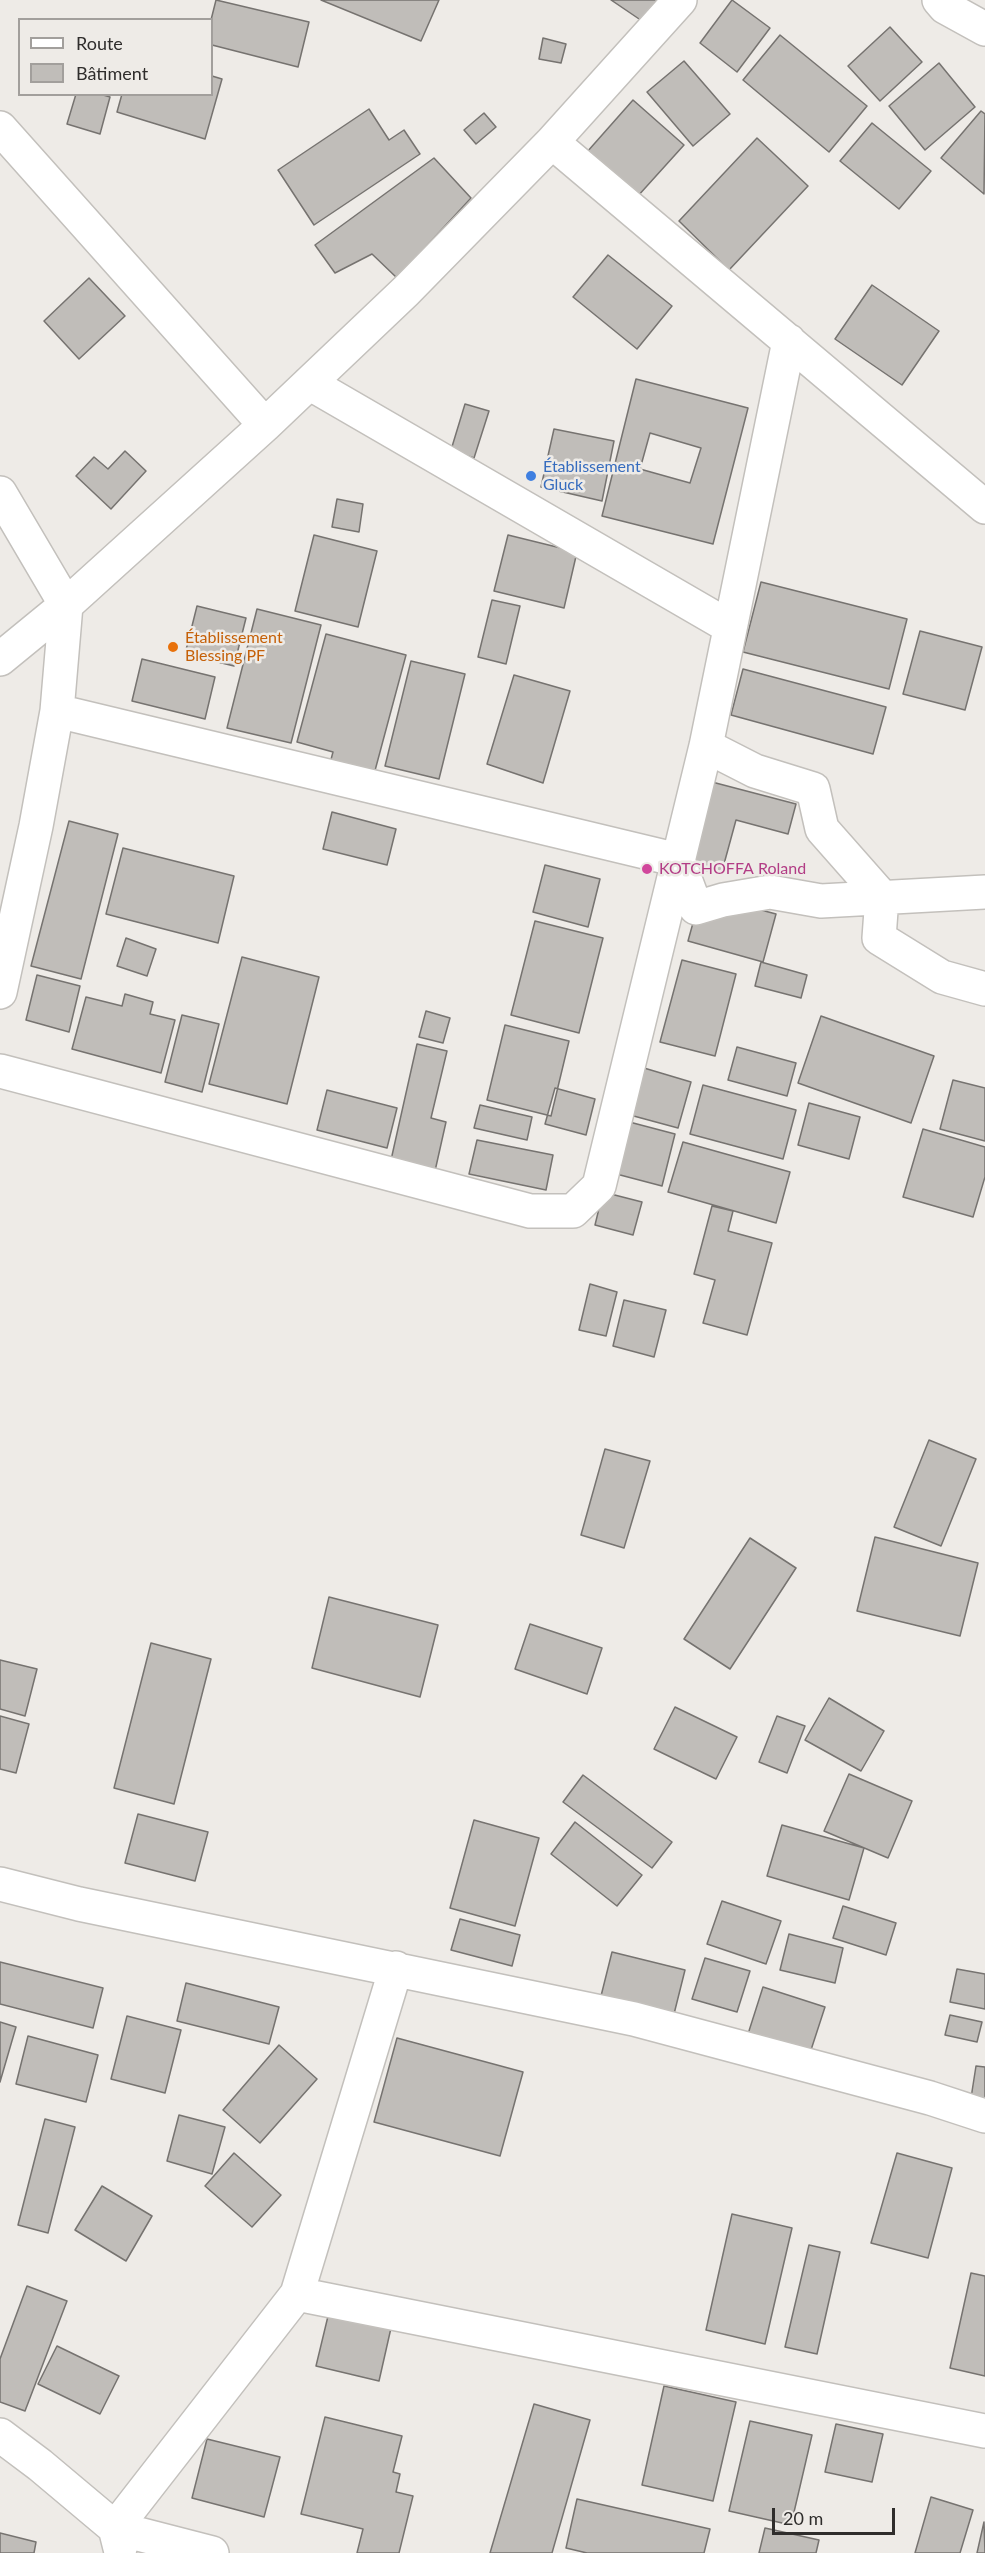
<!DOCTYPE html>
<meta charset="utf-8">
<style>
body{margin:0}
#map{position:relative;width:985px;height:2553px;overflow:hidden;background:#eeebe7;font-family:Lato,sans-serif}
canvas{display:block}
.legend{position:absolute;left:18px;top:18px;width:195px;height:78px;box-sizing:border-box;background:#eeebe7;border:2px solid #a29f9c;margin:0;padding:8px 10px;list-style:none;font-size:18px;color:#2f2d2c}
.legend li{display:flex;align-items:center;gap:12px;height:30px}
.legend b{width:30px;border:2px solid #a29f9c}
.scale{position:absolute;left:772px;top:2508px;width:123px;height:27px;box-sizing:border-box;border:3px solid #2f2d2c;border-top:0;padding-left:8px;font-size:18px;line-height:21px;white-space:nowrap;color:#2f2d2c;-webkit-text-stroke:4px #eeebe7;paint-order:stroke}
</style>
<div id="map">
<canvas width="985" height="2553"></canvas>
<ul class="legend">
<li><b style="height:8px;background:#fff"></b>Route</li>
<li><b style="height:16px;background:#c0bdb9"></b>Bâtiment</li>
</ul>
<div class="scale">20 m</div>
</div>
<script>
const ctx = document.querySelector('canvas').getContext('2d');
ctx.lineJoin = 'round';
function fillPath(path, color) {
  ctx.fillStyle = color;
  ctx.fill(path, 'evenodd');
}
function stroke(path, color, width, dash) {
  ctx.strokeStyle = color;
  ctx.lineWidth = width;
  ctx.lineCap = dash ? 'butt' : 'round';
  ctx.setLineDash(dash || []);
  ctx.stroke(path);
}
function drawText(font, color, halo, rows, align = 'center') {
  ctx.font = font + ' Lato,sans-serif';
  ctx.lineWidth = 5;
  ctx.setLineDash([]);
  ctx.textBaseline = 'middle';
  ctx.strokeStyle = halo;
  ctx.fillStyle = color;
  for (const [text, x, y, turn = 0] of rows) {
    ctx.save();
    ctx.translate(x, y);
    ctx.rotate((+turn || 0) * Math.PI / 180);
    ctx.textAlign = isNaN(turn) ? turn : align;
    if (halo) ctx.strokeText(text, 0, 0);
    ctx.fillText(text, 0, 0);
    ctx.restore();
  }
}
const building = new Path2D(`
 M216,0L309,22L298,67L212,45L211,20Z
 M321,0H439L421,41Z
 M611,0H664L645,23Z
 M732,0L770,28L737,72L700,43Z
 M890,27L922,62L880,101L848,66Z
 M780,35L867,106L829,152L743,80Z
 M543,38L566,44L561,63L539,59Z
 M684,61L730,114L693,146L647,92Z
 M939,63L975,107L925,150L889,106Z
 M212,76L222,79L205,139L117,112L122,94H212Z
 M76,94H100L110,97L100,134L67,124Z
 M633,100L684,145L637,197L587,152Z
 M369,109L389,140L404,130L420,154L314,225L278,170Z
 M981,111L985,114L984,194L941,158Z
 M484,113L496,127L476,144L464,130Z
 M872,123L931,171L899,209L840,161Z
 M757,138L808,186L729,270L679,221Z
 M434,158L471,198L397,278L372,254L335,273L315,245Z
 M608,255L672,306L637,349L573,297Z
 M89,278L125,316L79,359L44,321Z
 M872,285L939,331L902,385L835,339Z
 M636,379L748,408L713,544L602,516Z
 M465,404L489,411L474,458L451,450Z
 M554,429L614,441L602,501L541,487Z
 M650,433L701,448L690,483L640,469Z
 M125,451L146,471L111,509L76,476L94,457L108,469Z
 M337,499L363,504L359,532L332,527Z
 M314,535L377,551L358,627L295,611Z
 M508,535L577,552L564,608L494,591Z
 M761,582L907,619L889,689L743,652Z
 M492,600L520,606L506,664L478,657Z
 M197,606L246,618L234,666L185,654Z
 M257,609L321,625L291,743L227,728Z
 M920,631L982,647L965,710L903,694Z
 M326,634L406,655L373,778L329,767L333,752L297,742Z
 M142,659L215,677L205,719L132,701Z
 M411,661L465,674L439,779L385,766Z
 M743,669L886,707L873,754L731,715Z
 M514,675L570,691L543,783L487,764Z
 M712,782L796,804L788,834L736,820L721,875L690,866Z
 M332,812L396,829L387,865L323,849Z
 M69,821L118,834L81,979L31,966Z
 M123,848L234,876L218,943L106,914Z
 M545,865L600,879L588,927L533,912Z
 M701,894L776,914L763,962L688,941Z
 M535,921L603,938L579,1033L511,1015Z
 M126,938L156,949L147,976L117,966Z
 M242,957L319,977L287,1104L209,1084Z
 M682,960L736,974L715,1056L660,1042Z
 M761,962L807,975L801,998L755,986Z
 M37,975L80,986L69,1032L26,1020Z
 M125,994L153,1002L150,1014L175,1020L161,1073L72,1049L86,997L122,1006Z
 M426,1011L450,1018L443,1043L419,1037Z
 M182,1015L219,1024L202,1092L165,1082Z
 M821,1016L934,1056L911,1123L798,1083Z
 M505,1025L569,1041L551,1116L487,1100Z
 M417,1044L447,1051L431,1118L446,1122L435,1171L391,1160Z
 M737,1047L796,1063L787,1096L728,1080Z
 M644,1068L691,1082L678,1128L630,1115Z
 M953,1080L985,1088V1141L940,1129Z
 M703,1085L796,1110L783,1159L690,1134Z
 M555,1088L595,1099L586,1135L545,1124Z
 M327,1090L397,1108L387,1148L317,1130Z
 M809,1103L860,1117L849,1159L798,1145Z
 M480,1105L532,1117L527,1140L474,1128Z
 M618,1119L675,1134L662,1186L605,1171Z
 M923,1129L985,1147V1177L973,1217L903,1197Z
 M477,1140L553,1155L546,1190L469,1174Z
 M683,1142L790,1172L776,1223L668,1192Z
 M603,1192L642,1202L633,1235L595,1225Z
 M712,1206L733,1211L728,1231L772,1243L747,1335L703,1323L715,1280L694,1274Z
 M590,1284L617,1292L606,1336L579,1330Z
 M624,1300L666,1310L654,1357L613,1346Z
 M929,1440L976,1459L941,1546L894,1527Z
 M605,1449L650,1461L624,1548L581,1535Z
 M875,1537L978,1563L960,1636L857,1611Z
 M750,1538L796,1568L730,1669L684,1639Z
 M329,1597L438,1625L420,1697L312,1668Z
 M530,1624L602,1648L587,1694L515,1669Z
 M151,1643L211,1659L174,1804L114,1788Z
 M0,1660L37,1669L25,1716L0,1709Z
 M829,1698L884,1731L861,1771L805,1740Z
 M675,1707L737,1737L716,1779L654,1749Z
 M0,1716L29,1724L16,1773L0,1769Z
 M777,1716L805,1726L787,1773L759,1762Z
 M849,1774L912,1801L888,1858L824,1831Z
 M583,1775L672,1842L652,1868L563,1802Z
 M138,1814L208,1832L195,1881L125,1863Z
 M474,1820L539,1838L515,1926L450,1908Z
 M575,1822L642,1875L617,1906L551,1854Z
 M782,1825L864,1848L849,1900L767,1876Z
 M722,1901L781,1921L766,1964L707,1944Z
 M843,1906L896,1923L886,1955L833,1938Z
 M460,1919L520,1935L512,1966L451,1950Z
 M789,1934L843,1948L835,1983L780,1970Z
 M612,1952L685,1970L672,2022L599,2004Z
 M705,1958L750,1971L737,2012L692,1999Z
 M0,1962L103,1988L93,2028L0,2004Z
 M957,1969L985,1974V2009L950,2002Z
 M186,1983L279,2007L269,2044L177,2021Z
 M763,1987L825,2007L810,2053L748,2034Z
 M950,2015L982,2022L977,2042L945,2035Z
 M127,2016L181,2030L165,2093L111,2079Z
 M0,2022L16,2027L0,2082Z
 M28,2036L98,2055L86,2102L16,2084Z
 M397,2038L523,2072L500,2156L374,2122Z
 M279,2045L317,2079L260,2143L223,2110Z
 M976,2066L985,2067V2100L971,2098Z
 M179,2115L225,2127L212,2174L167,2161Z
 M45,2119L75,2127L48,2233L18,2225Z
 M234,2153L281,2195L252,2227L205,2186Z
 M897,2153L952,2168L928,2258L871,2243Z
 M102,2186L152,2216L126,2261L75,2230Z
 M732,2214L792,2228L765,2344L706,2330Z
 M809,2245L840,2252L817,2354L785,2347Z
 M971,2273L985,2276V2376L950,2368Z
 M27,2286L67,2301L25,2411L0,2402V2359Z
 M329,2312L391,2328L379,2381L316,2366Z
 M57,2346L119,2376L100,2414L38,2384Z
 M664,2386L736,2402L713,2501L642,2485Z
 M534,2404L590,2420L552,2553H490Z
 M325,2417L402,2436L393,2472L400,2474L396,2492L413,2496L399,2553H357L363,2529L301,2514Z
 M750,2421L812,2435L791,2525L729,2511Z
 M836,2424L883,2434L872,2482L825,2472Z
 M207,2439L280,2457L264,2517L192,2498Z
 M931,2497L973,2510L960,2553H915Z
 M577,2499L710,2529L704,2553H587L566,2548Z
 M984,2522L985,2553H977Z
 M765,2528L819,2540L816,2553H759Z
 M0,2533L36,2542L34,2553H0Z`);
const minor = new Path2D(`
 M939,0L945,7L985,29
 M0,128L265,425
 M552,142L985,507
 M309,383L730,627
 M0,493L66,605L57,711L36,826L0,992
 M0,659L66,605L265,425L406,291L552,142L680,0
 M57,711L678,860
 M706,746L755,771L813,789L822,829L882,897L879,938L942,977L985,989
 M678,860L696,908L723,900L770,892L821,901L985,892
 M0,1071L530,1211H573L599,1186L706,746L789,341
 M0,1884L79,1904L634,2019L930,2098L985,2116
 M297,2294L985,2431
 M0,2435L40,2465L115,2528L120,2548
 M212,2553L115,2528L297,2294L396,1968`);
const markers = [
 [531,476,6,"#3f7fe0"],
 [173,647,6,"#e8710a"],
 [647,869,6,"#d1479c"]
];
const shopNames = [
 ["Établissement",543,467],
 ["Gluck",543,485]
];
const foodNames = [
 ["Établissement",185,638],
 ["Blessing PF",185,656]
];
const hotelNames = [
 ["KOTCHOFFA Roland",659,869]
];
fillPath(building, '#c0bdb9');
stroke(building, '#767370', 1.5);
stroke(minor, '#c3c0bc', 36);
stroke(minor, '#fff', 33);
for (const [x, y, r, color] of markers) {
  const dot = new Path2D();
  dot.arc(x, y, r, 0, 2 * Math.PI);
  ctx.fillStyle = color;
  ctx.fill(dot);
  stroke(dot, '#eeebe7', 2);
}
drawText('16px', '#366cbe', '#eeebe7', shopNames, 'left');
drawText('16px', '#c56008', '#eeebe7', foodNames, 'left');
drawText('16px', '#b23c85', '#eeebe7', hotelNames, 'left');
</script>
